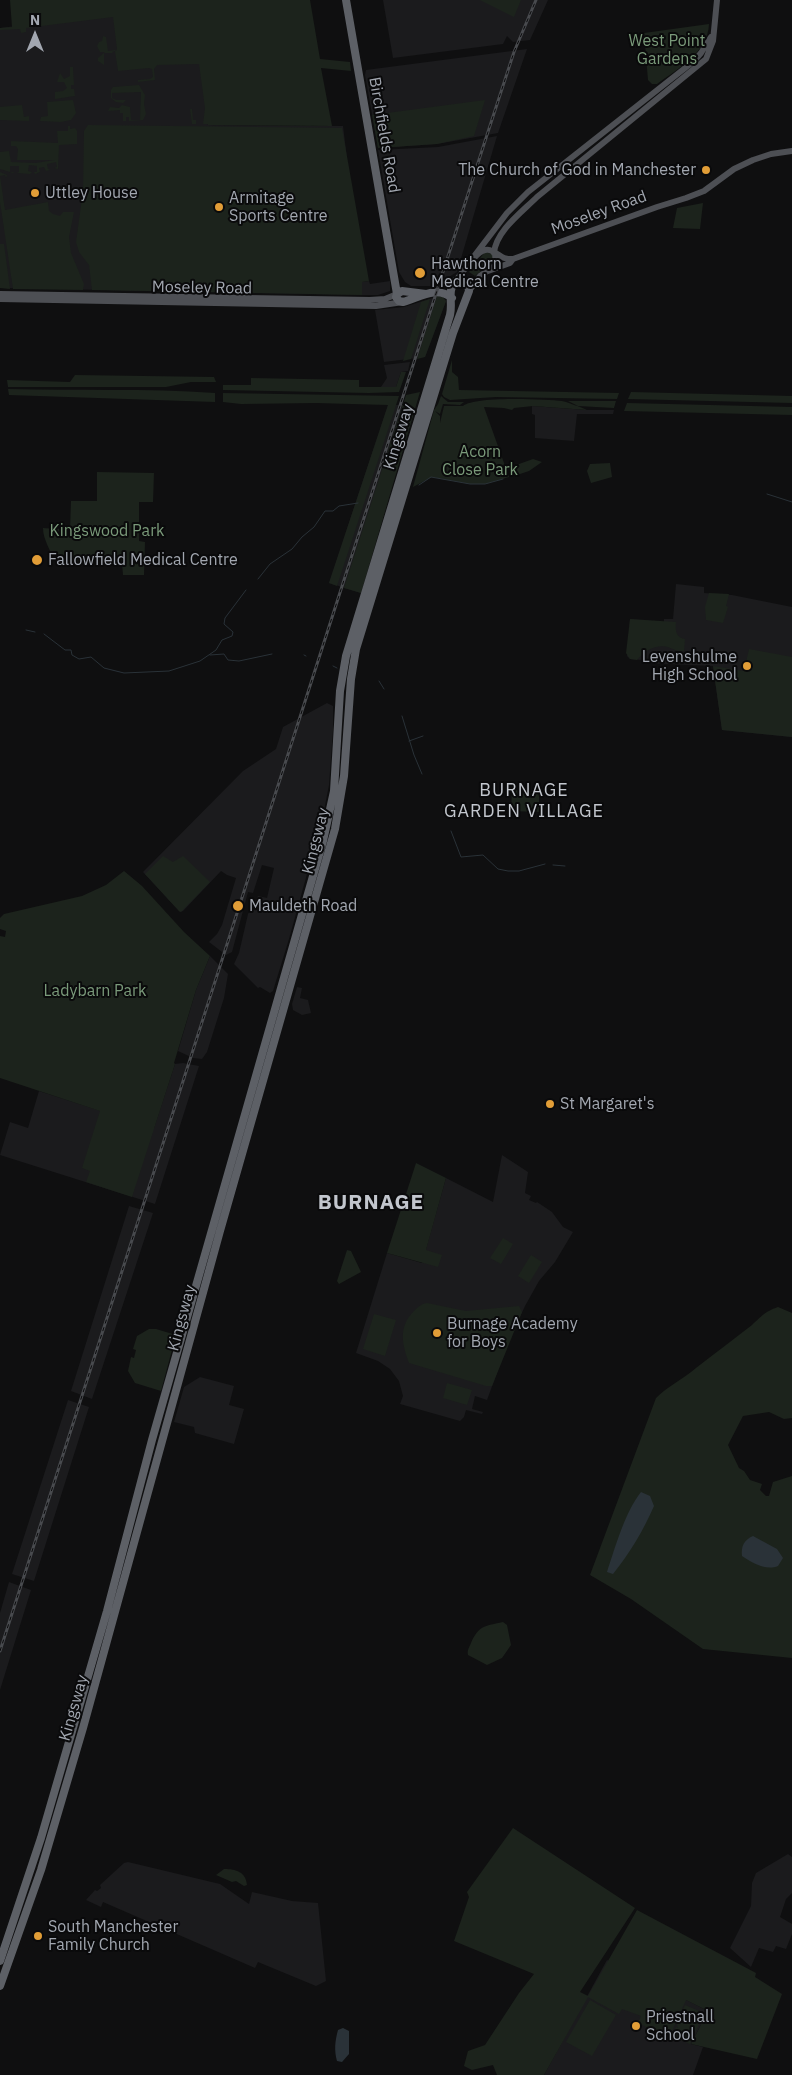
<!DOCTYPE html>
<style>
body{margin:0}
#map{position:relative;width:792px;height:2075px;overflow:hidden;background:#0f0f10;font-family:"IBM Plex Sans",sans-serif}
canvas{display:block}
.north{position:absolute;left:10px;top:10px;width:50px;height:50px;-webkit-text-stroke:4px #0a0a0b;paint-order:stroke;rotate:0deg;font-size:14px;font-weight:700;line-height:20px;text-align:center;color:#a2a7b0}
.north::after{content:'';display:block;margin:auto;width:18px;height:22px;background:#a2a7b0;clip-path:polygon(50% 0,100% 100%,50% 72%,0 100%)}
</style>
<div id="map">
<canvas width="792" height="2075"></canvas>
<div class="north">N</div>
</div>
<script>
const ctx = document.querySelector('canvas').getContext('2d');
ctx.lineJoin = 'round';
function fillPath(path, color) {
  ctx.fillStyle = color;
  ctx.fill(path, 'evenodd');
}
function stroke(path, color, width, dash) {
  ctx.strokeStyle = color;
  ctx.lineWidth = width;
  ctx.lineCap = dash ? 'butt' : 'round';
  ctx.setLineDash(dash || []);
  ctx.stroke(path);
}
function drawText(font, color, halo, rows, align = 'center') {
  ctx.font = font + ' "IBM Plex Sans",sans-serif';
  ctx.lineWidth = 4;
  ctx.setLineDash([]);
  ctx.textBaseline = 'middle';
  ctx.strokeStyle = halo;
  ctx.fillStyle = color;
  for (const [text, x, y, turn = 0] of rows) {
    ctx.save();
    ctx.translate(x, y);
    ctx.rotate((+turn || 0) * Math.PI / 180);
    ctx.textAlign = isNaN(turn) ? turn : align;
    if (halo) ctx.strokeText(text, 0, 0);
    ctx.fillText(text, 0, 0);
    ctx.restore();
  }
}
const built = new Path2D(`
 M383,0H548L530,40L513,42L507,36L503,44L393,58Z
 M116,14L201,61L208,125L343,126L362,282L369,281L370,284L390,281V291L378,295H362L0,288V28Z
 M527,49L498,133L437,144L378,148L365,75L366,70Z
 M497,136L457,272L434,286H411L405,282L399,272L378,150L438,147Z
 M439,296L446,301L425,357L384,362L375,310L404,307Z
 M410,362L408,371L401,372L396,387H381L387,378L384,365Z
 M388,405H416L361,593L329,583Z
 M532,406L587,410H614L613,414H577L574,441L535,438V415L532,414Z
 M676,584L704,587V593L732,595L792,607V737L722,730L713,666L645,663L642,660L630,659L627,656L630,619L664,622V619H673Z
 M327,703L333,706V730L329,785L323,816L289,939L273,991L270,993L260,987L258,988L234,964L239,953L248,914L258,896L267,898L274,868L262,865L253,893L248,892L232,952L226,955L209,942L217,934L222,925L236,878L227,875L221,871L183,911L180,912L143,872L243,771L276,749L283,727Z
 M210,956L228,974L224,998L207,1052L202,1059L193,1058L178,1051L196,990Z
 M297,987L302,988L300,998L308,1000L311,1013L302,1015L293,1010L292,1004Z
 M183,1063L199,1066L155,1204L0,1155L10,1122L28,1128L39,1091L154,1128L175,1064Z
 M502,1155L528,1172L525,1193L531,1196L529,1200L536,1203L537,1202L552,1212L563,1227L573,1232L555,1262L539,1281L525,1306L508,1343L487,1400L475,1396L472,1409L483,1412L482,1414L466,1410L464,1417L460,1421L400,1404L403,1396L399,1381L390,1369L378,1361L356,1353L387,1253L422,1263L446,1178L493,1202Z
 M129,1206L153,1213L92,1399L71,1391Z
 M200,1377L234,1386L229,1405L244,1409L234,1444L195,1433L194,1427L174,1422L184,1387Z
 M68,1400L89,1407L34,1581L12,1574Z
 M9,1582L31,1590L0,1690V1613Z
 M788,1854L792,1857V1893L786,1899L780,1917L792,1924V1934L786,1949L776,1946L773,1952L759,1948L751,1967L730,1948L751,1906L752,1883L756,1873Z
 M128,1862L220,1884L249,1904L252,1892L292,1901L318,1903L326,1981L316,1986L258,1962L255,1968L103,1902L101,1907L86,1900L95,1890L97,1891L101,1888L100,1885L124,1863Z
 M607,1960L708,2011L691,2044L703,2047L693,2075H544Z`);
const green = new Path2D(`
 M10,0H310L320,59L350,62L351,71L321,68L332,126L208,125V124H192L190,109H192L193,120H196V124H203L205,108L199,64L157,65L154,69L155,80L138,82V80L150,79L153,77L152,69L149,68L118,71L115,51L112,52L113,53H104V65L98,61V58L105,52H100L97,46L99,42L102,41L103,36L106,37L108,51L115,50L116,51L117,49L113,17L26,28V32L21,33L20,29L0,30V28L12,27Z
 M480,0H521L514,17Z
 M709,24C708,53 677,69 657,84H652L648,80L644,33Z
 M70,67H73L74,85H71V89H74L75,96L55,99V92L63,91L67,88L64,82H57L60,73L64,79L70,76Z
 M139,85L145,95L144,104L146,114L143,120L129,121V117H126V121H123V113H120V110L108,111L110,107L119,108L122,105L130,107L131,120H140L141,92L112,93V98L116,100H126L123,103L116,102L111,98V90L113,87Z
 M73,100L76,113L71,120L61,122L40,121L41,117L48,116L47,102Z
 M485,100L474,136L437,144L378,148L372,115Z
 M22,105L24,117L29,116V121L0,120V107Z
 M88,125L342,128L369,281L362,282V295L92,290L89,265L79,252L76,242L83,191L84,131Z
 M68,126H70V129L75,128L77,131V144L59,145L58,169L54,168L57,167L56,162L47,164L48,169L50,170L46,171L44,167L39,168L40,172L35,174L34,172H37V166L29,165L28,171L32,172L30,174L17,173L19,172V166H10V172H14L13,173L0,169V152L9,151L11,162L35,163L55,160H17L18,149L16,146H11V141L58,143L57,131H68Z
 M0,172L7,175L6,178L5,175L0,176L5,210L48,202L49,211L53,214L60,216L63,212H74L69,237L71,253L84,284L83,290L13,289L0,202Z
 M703,203L700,229L673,228L677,208Z
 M0,244H4L10,289L0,288Z
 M485,252L492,254L495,260C490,268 481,270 475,276L469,272Z
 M437,296L443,297L446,301L425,357L417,359Z
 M430,299L411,359L403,361L421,302Z
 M452,360V372L458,377L459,390L619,393L617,399L496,397L450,400L444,397L442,394Z
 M401,372H406L399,392L369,393L223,390V385H251V378L359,380V387H396Z
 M75,375L214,377L216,382H191L166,387H8L7,380L70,382Z
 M8,389C77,391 146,388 215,393V402L9,395Z
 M420,392L361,593L344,588L406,395Z
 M631,392L792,396V403L628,399Z
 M223,393L399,396L337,586L329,583L388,405L316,403L241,404L223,402Z
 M441,396L448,402H464L460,405L443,404L440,414L435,411L440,416V423L444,406H463C474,396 545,399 562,401C570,403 580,407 587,410L533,406L514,408L512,410L504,408L484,407L509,477L485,484H470L432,477L413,487L434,410L438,404Z
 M568,401H616L614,408L578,406Z
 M627,403L792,407V415L624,411Z
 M533,459L542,462L529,471L511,477L508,468Z
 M610,463L612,477L591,483L587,471L590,464Z
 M97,472L154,473L153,502H139V541L145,542L144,575H123L122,563L54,561C51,550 43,540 43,528L70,530L71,501H97Z
 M709,593L729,594L726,606L728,607L723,623L706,620L705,607Z
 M630,619L676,622C675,630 676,638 685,639L684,651C677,652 674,649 668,647C656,644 644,651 637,660L630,659L626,653Z
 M749,649L792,657V737L722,730L713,666L744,671Z
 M512,790L539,791V812L511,811Z
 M163,856L173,862L183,856L210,882L181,912L179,911L145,874Z
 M124,871L142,886L184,932L210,956L196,990L174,1063L175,1064L132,1197L86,1182L90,1171L82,1168L100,1111L0,1078V936L5,937L6,931L0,929V918L4,914L82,896L106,885Z
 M416,1163L446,1178L426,1250L442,1255L438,1267L387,1253Z
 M503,1238L513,1244L501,1264L490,1258Z
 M347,1250L351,1251L361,1272L339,1284L337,1281Z
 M531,1255L542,1262L529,1283L518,1276Z
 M427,1303L466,1311L519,1306L522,1312L492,1386H486L409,1363C402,1344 398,1327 414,1311C418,1307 421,1304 427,1303Z
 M778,1307L792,1313V1418L784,1419L769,1412L743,1416L728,1445L739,1468L744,1471L750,1480L762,1484L760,1490L766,1496H769L773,1482L792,1476V1658L703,1649L631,1599L590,1575L656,1398C668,1386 683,1379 696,1368C715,1353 734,1339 752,1325C762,1316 764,1312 778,1307Z
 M374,1314L396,1320L385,1356L363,1349Z
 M149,1329H156L176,1335L161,1391L135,1383L128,1371L131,1357L134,1358L136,1350L133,1349L137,1336Z
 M447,1383L472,1390L467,1405L443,1398Z
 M503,1622L507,1625L511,1645L502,1658L487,1665L468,1655C467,1650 469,1648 471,1643C479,1625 485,1626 503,1622Z
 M513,1828L635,1908L580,1992L588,1996L637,1910L756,1973L755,1977L782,1994L757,2059L691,2044L708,2011L686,2000L669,2038L638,2023L641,2016L622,2009L619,2014L588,1997L544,2075H497L493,2065L472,2070L464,2066L468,2051L485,2045L519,1993L534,1974L454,1941L469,1897L467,1892Z
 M224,1869C236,1869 246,1872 247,1885L244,1886L236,1881L232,1882L216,1875Z
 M590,2000L616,2015L592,2056L566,2042Z
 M685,2005L704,2013L700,2022L697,2023L699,2024L695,2033H693L694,2035L690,2044L672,2036L676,2027L678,2028L677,2025L681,2016L683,2017L681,2014Z`);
const water = new Path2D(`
 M641,1492L650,1496L654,1506C643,1531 630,1553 613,1574L607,1572C615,1548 625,1512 641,1492Z
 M753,1536L777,1549L783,1558L778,1566C766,1571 752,1563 742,1556C741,1546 744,1540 753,1536Z
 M343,2028L349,2031V2054L342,2062L337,2061C334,2050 335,2041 338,2030Z`);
const stream = new Path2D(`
 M419,485L431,477L470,484H485L503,479
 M767,494L792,502
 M258,579L270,564L292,549L302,537L314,527L325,511H333L339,506L358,503
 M26,630L35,632
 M44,634L65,650H71L72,655L79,659L91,657L104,668L124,673L169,671L200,661L216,650L222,640L232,636L233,632L224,624L225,618L246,590
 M210,655L224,654L228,660L239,661L272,654
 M304,655L306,656
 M333,666L337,668
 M379,681L384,689
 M402,716L414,755L422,774
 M409,741L423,736
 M451,831L461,857L483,855L498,869L508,871H519L545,864
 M553,865L565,866`);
const major = new Path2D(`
 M494,253C496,231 522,212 537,197L706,59L713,41L717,0
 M475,255L507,213L528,192L694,61L701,53L711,37
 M488,271L510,263L513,259L657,207L686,198L704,191L734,169L753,160L771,154L792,151
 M455,281C463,274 479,243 492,251C502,256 501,259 513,259
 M469,291L480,276L496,265L495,254
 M0,294L370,300L385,299L397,294
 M0,299L376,306L403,302`);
const highway = new Path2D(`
 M346,0L397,294
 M426,294L402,291L397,294L396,297L399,301L403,302C419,298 436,285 452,298
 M0,1961L41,1838L107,1611L152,1440L323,841L334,791L340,691L346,656L450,315C453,303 447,291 455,281H463L468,284L469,291L453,333L356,649L351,679L344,776L335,829L220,1231L83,1728L41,1870L0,1986`);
const rail = new Path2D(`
 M0,1651L486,138L514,52L536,0`);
const markers = [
 [706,170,5,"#e19d37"],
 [35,193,5,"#e19d37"],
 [219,207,5,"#e19d37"],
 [420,273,6,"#e19d37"],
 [37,560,6,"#e19d37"],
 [747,666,5,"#e19d37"],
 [238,906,6,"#e19d37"],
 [550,1104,5,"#e19d37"],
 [437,1333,5,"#e19d37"],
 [38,1936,5,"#e19d37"],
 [636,2026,5,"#e19d37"]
];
const parkNames = [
 ["West Point",667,41],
 ["Gardens",667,59],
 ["Acorn",480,452],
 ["Close Park",480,470],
 ["Kingswood Park",107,531],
 ["Ladybarn Park",95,991]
];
const streetNames = [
 ["Birchfields Road",384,135,80],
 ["Moseley Road",599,213,-20],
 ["Moseley Road",202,288,1],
 ["Kingsway",399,437,-73],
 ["Kingsway",316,841,-76],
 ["Kingsway",182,1318,-75],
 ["Kingsway",74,1708,-74]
];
const poiNames = [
 ["The Church of God in Manchester",696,170,"right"],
 ["Uttley House",45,193],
 ["Armitage",229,198],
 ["Sports Centre",229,216],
 ["Hawthorn",431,264],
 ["Medical Centre",431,282],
 ["Fallowfield Medical Centre",48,560],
 ["Levenshulme",737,657,"right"],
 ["High School",737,675,"right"],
 ["Mauldeth Road",249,906],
 ["St Margaret's",560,1104],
 ["Burnage Academy",447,1324],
 ["for Boys",447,1342],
 ["South Manchester",48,1927],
 ["Family Church",48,1945],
 ["Priestnall",646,2017],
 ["School",646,2035]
];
const neighbourhoodNames = [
 ["BURNAGE",524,791],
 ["GARDEN VILLAGE",524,812]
];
const districtNames = [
 ["BURNAGE",371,1203]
];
fillPath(built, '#1b1b1d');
fillPath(green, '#1c231c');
fillPath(water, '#2a3238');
stroke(stream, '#2a3238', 1);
stroke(major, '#4d4f54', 6);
stroke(highway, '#5d6066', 8);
stroke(rail, '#484a4e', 3);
stroke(rail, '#0a0a0b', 1, [4]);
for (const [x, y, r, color] of markers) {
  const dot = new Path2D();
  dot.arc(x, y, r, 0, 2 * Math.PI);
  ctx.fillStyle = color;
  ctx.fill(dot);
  stroke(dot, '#0a0a0b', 2);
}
drawText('16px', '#7a9a7a', '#0a0a0b', parkNames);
drawText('16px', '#a2a7b0', '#0a0a0b', streetNames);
drawText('16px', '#a2a7b0', '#0a0a0b', poiNames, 'left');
ctx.letterSpacing = '1px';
drawText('18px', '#c2c6cd', '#0a0a0b', neighbourhoodNames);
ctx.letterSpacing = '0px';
ctx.letterSpacing = '1px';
drawText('bold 21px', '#c2c6cd', '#0a0a0b', districtNames);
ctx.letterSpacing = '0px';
</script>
